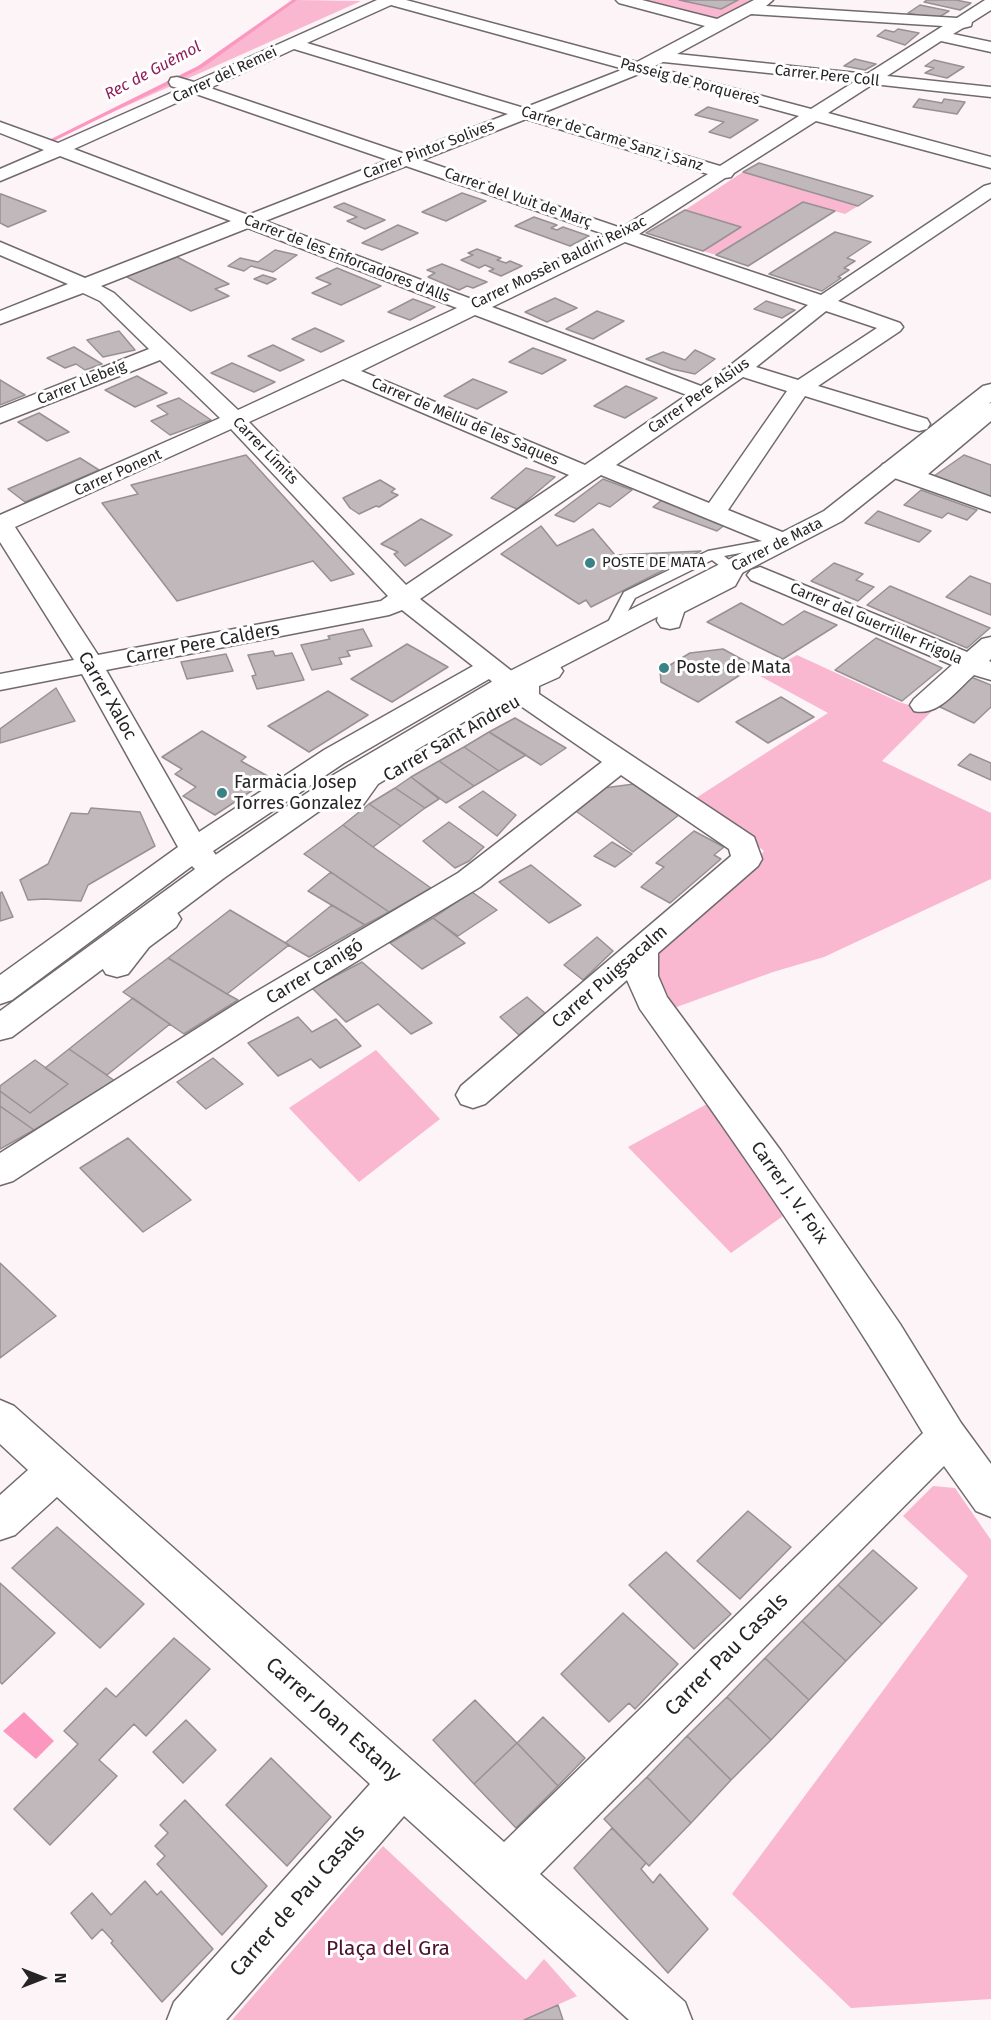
<!DOCTYPE html>
<meta charset="utf-8">
<style>
body{margin:0}
#map{position:relative;width:991px;height:2020px;overflow:hidden;background:#fdf4f7;font-family:"Fira Sans",sans-serif}
canvas{display:block}
.north{position:absolute;left:12px;top:1948px;width:60px;height:60px;-webkit-text-stroke:4px #fff;paint-order:stroke;rotate:90deg;font-size:16px;font-weight:700;line-height:24px;text-align:center;color:#272425}
.north::after{content:'';display:block;margin:auto;width:21px;height:27px;background:#272425;clip-path:polygon(50% 0,100% 100%,50% 72%,0 100%)}
</style>
<div id="map">
<canvas width="991" height="2020"></canvas>
<div class="north">N</div>
</div>
<script>
const ctx = document.querySelector('canvas').getContext('2d');
ctx.lineJoin = 'round';
function fillPath(path, color) {
  ctx.fillStyle = color;
  ctx.fill(path, 'evenodd');
}
function stroke(path, color, width, dash) {
  ctx.strokeStyle = color;
  ctx.lineWidth = width;
  ctx.lineCap = dash ? 'butt' : 'round';
  ctx.setLineDash(dash || []);
  ctx.stroke(path);
}
function drawText(font, color, halo, rows, align = 'center') {
  ctx.font = font + ' "Fira Sans",sans-serif';
  ctx.lineWidth = 6;
  ctx.setLineDash([]);
  ctx.textBaseline = 'middle';
  ctx.strokeStyle = halo;
  ctx.fillStyle = color;
  for (const [text, x, y, turn = 0] of rows) {
    ctx.save();
    ctx.translate(x, y);
    ctx.rotate((+turn || 0) * Math.PI / 180);
    ctx.textAlign = isNaN(turn) ? turn : align;
    if (halo) ctx.strokeText(text, 0, 0);
    ctx.fillText(text, 0, 0);
    ctx.restore();
  }
}
const green = new Path2D(`
 M295,0L361,1L95,120L200,67Z
 M641,0H679L721,9L738,0H751L716,19Z
 M743,172L858,206L845,214L803,202L716,255L703,251L740,227L685,210Z
 M797,655L899,702L931,712L882,761L991,813V879L824,957L773,972L674,1008L656,971L660,951L748,871L764,851L696,798L828,713L760,676Z
 M376,1050L440,1119L359,1182L289,1108Z
 M707,1104L783,1216L731,1253L628,1147Z
 M933,1486L955,1488L991,1540V1999L851,2008L732,1894L968,1576L903,1516Z
 M383,1846L526,1980L544,1959L577,1996L524,2020H232Z`);
const water = new Path2D(`
 M24,1712L54,1741L36,1759L3,1731Z`);
const stream = new Path2D(`
 M292,0H297L202,68L52,142L47,141L198,66Z`);
const building = new Path2D(`
 M679,0H738L721,9Z
 M927,0H956L971,3L960,10L924,2Z
 M920,5L949,11L936,19L908,13Z
 M898,29L919,33L905,45L877,36L885,30L894,32Z
 M855,59L876,64L865,70L844,66Z
 M934,60L964,67L947,78L925,73L934,68L925,66Z
 M919,99L942,103L944,99L965,102L957,114L913,107Z
 M708,107L758,120L730,138L709,132L724,122L695,115Z
 M759,163L873,196L858,206L743,172Z
 M462,193L486,201L446,221L422,212Z
 M0,194H1L46,211L8,227L0,223Z
 M803,202L835,211L748,266L716,255Z
 M344,203L385,220L365,229L347,221L357,217L334,207Z
 M685,210L741,227L703,251L646,233Z
 M534,217L557,225L551,228L557,230L563,227L589,236L570,246L515,226Z
 M398,225L418,233L382,250L362,243Z
 M835,232L871,242L847,258L855,261L844,268L849,270L838,277L841,278L822,291L769,274Z
 M477,249L501,258L497,260L506,263L510,261L522,266L501,276L489,271L494,269L485,265L479,268L461,260L473,255L468,253Z
 M275,250L297,255L273,272L251,266L244,271L228,266L240,258L258,262Z
 M177,257L229,284L215,289L229,296L191,311L125,276Z
 M442,264L487,282L473,288L467,286L459,290L428,277L435,273L427,270Z
 M337,268L381,286L341,305L312,293L331,284L316,278Z
 M263,275L276,279L267,284L254,279Z
 M555,298L577,308L547,322L525,312Z
 M413,299L435,307L410,320L388,312Z
 M766,301L795,310L782,318L754,309Z
 M597,311L624,321L593,339L566,329Z
 M315,328L344,341L321,352L292,339Z
 M119,331L135,350L103,357L87,340Z
 M273,345L304,360L280,371L248,356Z
 M74,347L102,364L85,370L76,364L65,368L47,358Z
 M533,348L566,360L542,374L509,362Z
 M695,350L715,359L695,374L672,369L646,359L663,352L685,360Z
 M232,363L275,382L254,392L211,373Z
 M137,376L167,393L135,407L105,390Z
 M473,379L507,392L477,409L444,396Z
 M0,380L25,395L0,405Z
 M626,386L657,398L625,418L594,406Z
 M179,398L211,420L170,435L151,421L168,414L157,406Z
 M39,413L69,432L47,441L18,422Z
 M246,455L354,574L331,581L313,561L177,601L102,503L138,494L131,485Z
 M964,455L991,465V497L934,476Z
 M80,458L99,470L25,502L8,489Z
 M526,468L555,477L517,509L491,498Z
 M603,479L632,490L610,507L599,503L574,522L555,515Z
 M380,480L395,489L391,492L398,495L379,507L376,506L359,514L350,508L343,498Z
 M921,490L977,510L967,520L948,513L942,518L904,505Z
 M662,500L726,524L717,531L653,507Z
 M878,511L931,531L919,542L865,523Z
 M421,519L452,535L405,566L394,554L398,552L381,544Z
 M541,526L557,546L593,529L615,555L701,551L591,607L586,600L579,604L501,554Z
 M834,563L863,574L856,580L874,587L858,601L811,581Z
 M970,576L991,584V615L946,597Z
 M890,586L990,628L967,648L867,605Z
 M741,603L783,625L804,611L837,625L783,659L707,622Z
 M363,629L372,646L347,651L350,656L339,658L342,664L312,670L301,645L330,639L328,636Z
 M876,638L942,668L902,701L835,670Z
 M407,644L448,667L392,702L351,679Z
 M723,649L754,666L698,702L661,682L660,671L690,653Z
 M273,651L275,656L292,653L304,680L257,689L252,676L256,675L248,655Z
 M226,654L233,671L187,679L181,662Z
 M971,677L991,685V707L974,723L938,706Z
 M56,688L75,721L0,743V729Z
 M328,691L368,715L309,752L268,726Z
 M781,697L814,717L768,743L736,722Z
 M515,718L566,748L541,765L489,732Z
 M202,731L246,757L241,761L271,778L215,815L183,796L196,787L175,774L182,769L162,757Z
 M489,732L526,755L499,771L464,747Z
 M464,747L499,771L474,786L439,761Z
 M970,754L991,763V780L958,765Z
 M439,761L474,786L446,803L411,777Z
 M411,777L439,799L425,808L395,788Z
 M634,784L680,814L633,852L573,809L596,789Z
 M395,788L425,808L401,826L369,804Z
 M483,791L516,815L497,836L459,807Z
 M369,804L401,826L373,847L343,825Z
 M91,808L140,812L155,846L88,885L81,901L44,899L28,900L20,880L48,864L71,813L88,814Z
 M449,822L484,847L469,861L455,868L423,841Z
 M343,825L373,847L431,888L389,912L304,854Z
 M694,831L724,847L714,855L721,859L670,903L641,887L664,867L656,863Z
 M612,842L632,854L615,867L594,856Z
 M531,865L581,905L549,923L499,882Z
 M331,872L389,912L365,925L308,891Z
 M2,892L13,917L0,921V893Z
 M472,892L497,910L458,936L433,918Z
 M332,905L365,925L309,957L285,943Z
 M230,910L289,945L227,994L168,958Z
 M433,918L465,943L422,969L390,943Z
 M597,937L613,951L583,980L564,965Z
 M168,958L227,994L238,1000L184,1034L123,992Z
 M362,962L432,1023L411,1034L378,1004L346,1022L312,988Z
 M527,997L546,1014L519,1035L500,1017Z
 M133,998L170,1024L107,1075L69,1049Z
 M298,1017L312,1032L336,1019L361,1046L320,1068L311,1059L278,1076L248,1043Z
 M69,1049L115,1081L34,1130L0,1106V1091L30,1113L68,1084L45,1068Z
 M213,1058L243,1084L206,1109L177,1082Z
 M35,1060L68,1084L30,1113L0,1091V1086Z
 M0,1106L34,1130L0,1149Z
 M128,1138L191,1200L143,1232L80,1168Z
 M0,1263L56,1316L0,1358Z
 M748,1511L791,1547L740,1599L697,1561Z
 M57,1527L144,1604L100,1648L12,1568Z
 M873,1550L917,1588L882,1624L838,1585Z
 M666,1552L731,1614L694,1649L629,1585Z
 M0,1583L55,1633L2,1684L0,1682Z
 M838,1585L882,1624L846,1661L802,1621Z
 M623,1613L678,1664L635,1709L629,1703L609,1722L561,1674Z
 M802,1621L846,1661L809,1700L765,1658Z
 M174,1638L210,1669L146,1736L134,1724L99,1760L117,1776L50,1845L14,1809L78,1744L64,1731L106,1688L116,1697Z
 M765,1658L809,1700L771,1740L727,1697Z
 M727,1697L771,1740L731,1780L687,1736Z
 M475,1700L517,1743L474,1784L433,1740Z
 M543,1717L585,1758L558,1786L517,1743Z
 M186,1720L216,1750L183,1783L153,1752Z
 M687,1736L731,1780L691,1823L647,1777Z
 M517,1743L558,1786L516,1828L474,1784Z
 M271,1758L331,1817L287,1866L226,1805Z
 M647,1777L691,1823L649,1866L604,1819Z
 M185,1800L267,1886L222,1935L157,1864L165,1856L155,1846L168,1833L160,1825Z
 M612,1828L646,1863L641,1869L653,1883L660,1874L708,1929L668,1973L574,1868Z
 M145,1881L157,1895L161,1891L213,1949L162,2002L111,1943L113,1941L102,1929L92,1939L71,1913L92,1893L111,1915Z
 M558,2005L563,2020H524Z`);
const lane = new Path2D(`
 M778,538L783,539L785,542L783,545L724,556L739,568L737,571H727L712,560L635,598L616,633L611,634L604,630L624,592L708,551Z`);
const street = new Path2D(`
 M377,0H406L637,62L705,26L619,3L616,0H642L717,19L754,0H773L766,6L957,18L985,0H991V10L972,22L971,26L963,28L953,34L991,42V52L941,41L887,76L991,87V97L873,84L828,113L991,157V168L816,121L734,173L731,177L725,178L639,234L821,295L984,186L991,184V198L838,301L900,323L903,327L900,331L818,386L927,419L930,424L927,429L919,431L911,429L805,396L728,510L792,536L795,541L792,546L783,548L774,546L601,475L420,599L518,676C532,669 543,661 559,665L563,671L559,677L539,686V694L754,837L762,859L758,866L658,953V976L667,997L781,1151L900,1324L961,1423L991,1464V1517L976,1511L944,1466L540,1874L685,2002L692,2020H629L404,1816L226,2020H167L174,2002L370,1784L57,1497L15,1535L0,1540V1495L28,1470L0,1444V1400L14,1406L504,1842L923,1433C836,1287 739,1148 640,1009L627,980L485,1104L473,1108L461,1104L456,1095L461,1086L731,856L729,849L621,775L480,887L266,1016L13,1181L0,1185V1153L242,1000L458,873L602,762L515,702L490,713L480,711L476,705L480,699L494,692L496,685L489,679L344,763L213,851L224,866L220,873C208,877 201,876 192,866L12,1000L0,1004V975L178,847L82,674L0,690V674L74,660L0,542V515L220,418L160,360L0,423V408L149,349L100,301L83,293L0,324V311L68,284L0,255V242L85,278L231,221L60,156L0,181V169L44,150L0,133V122L58,143L180,89L171,86L169,82L171,78L177,77L194,82ZM391,5L624,69L524,108L307,43ZM751,14L943,26L867,74L677,54ZM294,49L508,114L405,154L210,88ZM663,62H664L854,82L811,109L653,67ZM641,73L799,116L720,166L542,113ZM196,94L388,160L248,215L74,149ZM526,119L708,174L621,228L422,160ZM406,166L607,235L474,300L265,221ZM248,228L457,308L238,410L114,293L101,286ZM625,242L808,305L732,364L701,386L492,307ZM826,311L877,328L798,380L756,367ZM475,315L687,395L585,465L361,371ZM743,377L787,391L709,503L616,465ZM343,379L569,475L406,585L249,422ZM231,429L388,596L381,601L98,655L15,527ZM402,610L473,666L324,750L199,832L106,670L389,615Z
 M991,403V421L928,474L991,497V512L883,474L879,469L883,464L891,462L908,467L983,405Z
 M732,560L741,563L745,568L735,586L684,612L679,627L670,629L661,627L657,621L659,608L663,603L715,576L723,563Z
 M760,567L967,652L982,639L991,637V659L989,661L991,662V680L974,675C957,690 938,717 914,711L910,705L914,699L952,665L751,580L747,575L751,570Z
 M404,747L414,750L418,756L414,762L378,784L363,805L353,807L343,805L338,798C354,774 376,754 404,747Z
 M165,908L176,911L181,919L176,927L149,947L128,974L117,977L106,974L101,966C115,942 137,916 165,908Z`);
const secondary = new Path2D(`
 M991,384V402L842,521L530,683L355,786L224,878L12,1037L0,1040V1011L202,864L335,774L510,671L824,511L983,386Z`);
const markers = [
 [590,563,6,"#398286"],
 [664,668,6,"#398286"],
 [222,793,6,"#398286"]
];
const farStreetnames = [
 ["Carrer del Remei",225,75,-25],
 ["Carrer Pere Coll",827,76,6],
 ["Passeig de Porqueres",690,82,15],
 ["Carrer de Carme Sanz i Sanz",612,139,17],
 ["Carrer Pintor Solives",429,150,-21],
 ["Carrer del Vuit de Març",518,198,19],
 ["Carrer de les Enforcadores d'Alls",347,259,21],
 ["Carrer Mossèn Baldiri Reixac",559,263,-26],
 ["Carrer Llebeig",82,383,-22],
 ["Carrer Pere Alsius",699,396,-35],
 ["Carrer de Meliu de les Saques",465,422,23],
 ["Carrer Límits",265,451,46],
 ["Carrer Ponent",118,473,-24],
 ["Carrer de Mata",777,545,-27],
 ["Carrer del Guerriller Frigola",876,624,23]
];
const farPoinames = [
 ["POSTE DE MATA",602,563]
];
const farWaternames = [
 ["Rec de Guèmol",153,71,-28]
];
const streetNames = [
 ["Carrer Pere Calders",203,644,-11],
 ["Carrer Xaloc",107,696,60],
 ["Carrer Sant Andreu",452,739,-30],
 ["Carrer Canigó",315,972,-31],
 ["Carrer Puigsacalm",610,977,-41],
 ["Carrer J. V. Foix",789,1193,55]
];
const poiNames = [
 ["Poste de Mata",676,668],
 ["Farmàcia Josep",234,783],
 ["Torres Gonzalez",234,804]
];
const nearStreetnames = [
 ["Carrer Pau Casals",727,1655,-45],
 ["Carrer Joan Estany",333,1720,42],
 ["Carrer de Pau Casals",298,1901,-49]
];
const nearParknames = [
 ["Plaça del Gra",388,1949]
];
fillPath(green, '#f9b7d0');
fillPath(water, '#fc98c0');
fillPath(stream, '#fc98c0');
fillPath(building, '#c0b8bb');
stroke(building, '#989193', 1.5);
stroke(lane, '#716a6d', 3);
stroke(street, '#716a6d', 3);
stroke(secondary, '#716a6d', 3);
fillPath(lane, '#fff');
fillPath(street, '#fff');
fillPath(secondary, '#fff');
for (const [x, y, r, color] of markers) {
  const dot = new Path2D();
  dot.arc(x, y, r, 0, 2 * Math.PI);
  ctx.fillStyle = color;
  ctx.fill(dot);
  stroke(dot, '#fff', 2);
}
drawText('15px', '#272425', '#fff', farStreetnames);
drawText('15px', '#272425', '#fff', farPoinames, 'left');
drawText('italic 16px', '#911f5a', '#fff', farWaternames);
drawText('18px', '#272425', '#fff', streetNames);
drawText('18px', '#272425', '#fff', poiNames, 'left');
drawText('21px', '#272425', '#fff', nearStreetnames);
drawText('21px', '#4d112e', '#fff', nearParknames);
</script>
